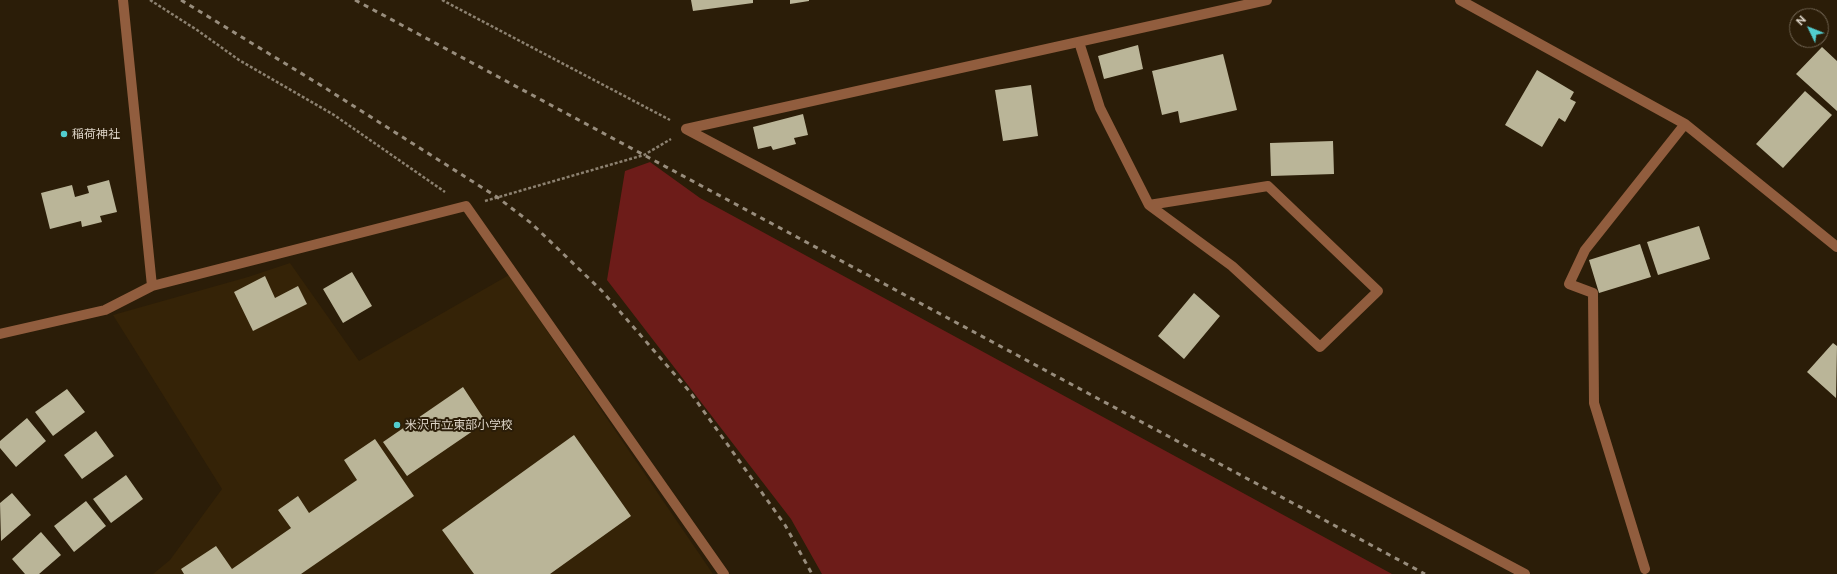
<!DOCTYPE html>
<meta charset="utf-8">
<style>
body{margin:0}
#map{position:relative;width:1837px;height:574px;overflow:hidden;background:#2b1d08;font-family:"Public Sans",sans-serif}
canvas{display:block}
.north{position:absolute;left:1789px;top:8px;width:40px;height:40px;box-sizing:border-box;background:#2b1d08;border:1px solid #726654;border-radius:50%;rotate:313deg;font-size:11px;font-weight:700;line-height:16px;text-align:center;color:#ddd4c7}
.north::after{content:'';display:block;margin:auto;width:14px;height:18px;background:#52cdcf;clip-path:polygon(50% 0,100% 100%,50% 72%,0 100%)}
</style>
<div id="map">
<canvas width="1837" height="574"></canvas>
<div class="north">N</div>
</div>
<script>
const ctx = document.querySelector('canvas').getContext('2d');
ctx.lineJoin = 'round';
function fillPath(path, color) {
  ctx.fillStyle = color;
  ctx.fill(path, 'evenodd');
}
function stroke(path, color, width, dash) {
  ctx.strokeStyle = color;
  ctx.lineWidth = width;
  ctx.lineCap = dash ? 'butt' : 'round';
  ctx.setLineDash(dash || []);
  ctx.stroke(path);
}
function drawText(font, color, halo, rows, align = 'center') {
  ctx.font = font + ' "Public Sans","Noto Sans JP",sans-serif';
  ctx.lineWidth = 4;
  ctx.setLineDash([]);
  ctx.textBaseline = 'middle';
  ctx.strokeStyle = halo;
  ctx.fillStyle = color;
  for (const [text, x, y, turn = 0] of rows) {
    ctx.save();
    ctx.translate(x, y);
    ctx.rotate((+turn || 0) * Math.PI / 180);
    ctx.textAlign = isNaN(turn) ? turn : align;
    if (halo) ctx.strokeText(text, 0, 0);
    ctx.fillText(text, 0, 0);
    ctx.restore();
  }
}
const built = new Path2D(`
 M290,263L359,361L509,275L713,574H153L170,560L222,489L113,315L248,277Z`);
const green = new Path2D(`
 M650,162L700,198L1392,574H822L791,519L607,280L625,171Z`);
const building = new Path2D(`
 M691,0H753V3L693,11Z
 M790,0H809V1L790,4Z
 M1138,45L1143,69L1104,79L1098,56Z
 M1822,47L1837,61V111L1796,74Z
 M1223,54L1237,110L1180,123L1178,111L1162,115L1152,71Z
 M1537,70L1574,92L1570,99L1576,102L1565,122L1559,118L1542,147L1505,125Z
 M1031,85L1038,136L1003,141L995,90Z
 M1805,91L1832,115L1783,168L1756,144Z
 M803,114L808,135L794,138L796,144L773,150L771,146L758,149L753,127Z
 M1333,141L1334,174L1271,176L1270,143Z
 M109,180L117,212L100,216L102,222L82,227L81,221L50,229L41,193L72,185L75,197L89,193L87,186Z
 M1699,226L1710,259L1658,275L1647,242Z
 M1640,244L1651,277L1599,293L1589,260Z
 M352,272L372,306L343,323L323,289Z
 M265,276L275,298L298,286L307,304L253,331L234,292Z
 M1194,293L1220,316L1184,359L1158,336Z
 M1833,343L1837,346L1836,398L1807,372Z
 M463,387L486,422L407,476L383,442Z
 M67,389L85,412L53,436L35,412Z
 M27,418L46,441L16,467L0,448V441Z
 M96,431L114,456L82,479L64,455Z
 M574,435L631,516L550,574H474L442,530Z
 M375,439L414,496L301,574H184L181,569L216,546L232,569L291,528L278,510L298,496L309,513L357,480L344,460Z
 M126,475L143,499L111,523L93,499Z
 M12,493L31,515L1,541L0,503Z
 M86,501L106,526L74,552L54,526Z
 M41,532L61,555L39,574H25L12,559Z`);
const path = new Path2D(`
 M150,0L197,30L239,60L334,115L445,192
 M442,0L670,120
 M485,201L644,155L671,139`);
const minor = new Path2D(`
 M123,0L152,286
 M1460,0L1685,124L1837,247
 M1079,42L1100,108L1149,205L1268,186L1378,291L1320,347L1232,266L1149,205
 M686,129L1525,574
 M686,129L1267,0
 M0,334L105,310L152,286L466,206L724,574
 M1645,569L1594,403L1593,293L1569,284L1585,250L1685,124`);
const rail = new Path2D(`
 M181,0L322,86L497,197L531,223L602,291L690,392L785,525L812,574
 M355,0L1425,574`);
const markers = [
 [64,134,4,"#52cdcf"],
 [397,425,4,"#52cdcf"]
];
const poiNames = [
 ["稲荷神社",72,134],
 ["米沢市立東部小学校",405,425]
];
fillPath(built, '#352307');
fillPath(green, '#6d1c19');
fillPath(building, '#bab598');
stroke(path, '#8c8170', 2.5, [3, 2]);
stroke(minor, '#915d3e', 10);
stroke(rail, '#988d7d', 3, [5, 5]);
for (const [x, y, r, color] of markers) {
  const dot = new Path2D();
  dot.arc(x, y, r, 0, 2 * Math.PI);
  ctx.fillStyle = color;
  ctx.fill(dot);
  stroke(dot, '#2b1d08', 1.5);
}
drawText('12px', '#ddd4c7', '#2b1d08', poiNames, 'left');
</script>
